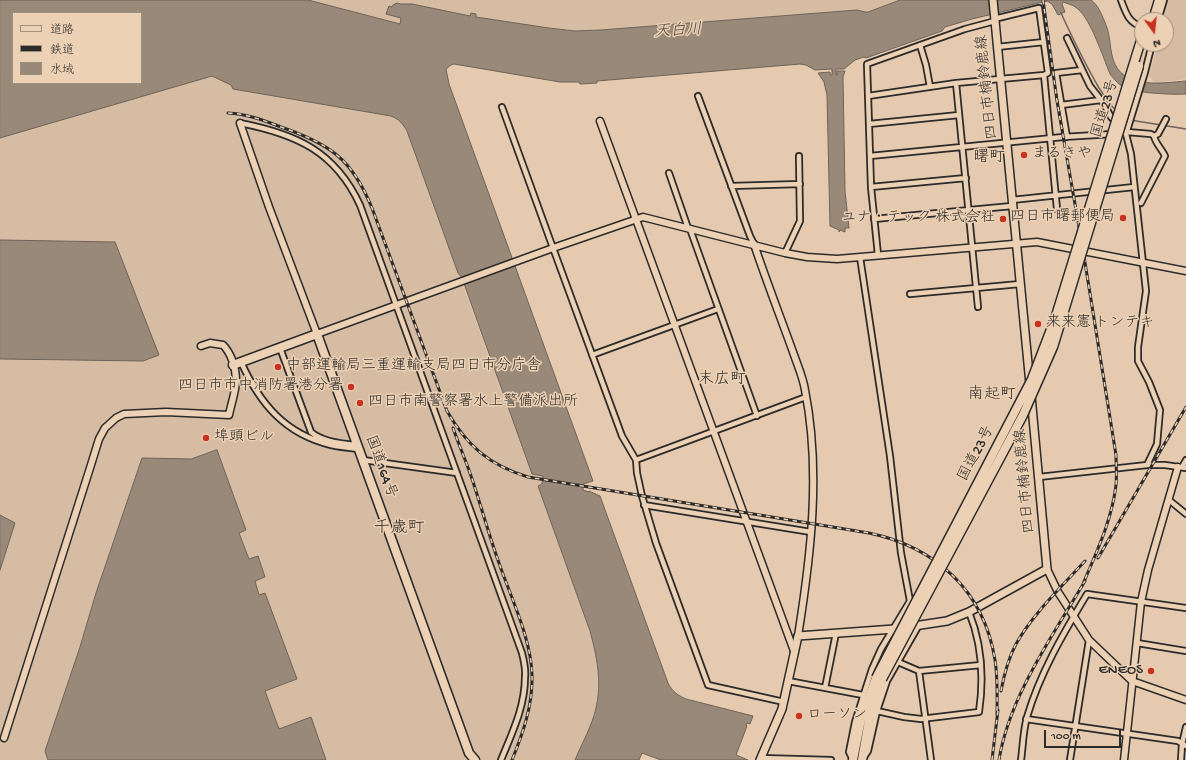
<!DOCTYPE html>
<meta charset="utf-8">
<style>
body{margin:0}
#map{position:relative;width:1186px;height:760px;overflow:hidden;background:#e5caaf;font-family:"Gochi Hand","Klee One",sans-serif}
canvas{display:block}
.legend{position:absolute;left:12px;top:12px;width:130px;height:72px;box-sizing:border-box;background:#edd1b4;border:1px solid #9f8f7d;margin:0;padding:5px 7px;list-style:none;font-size:12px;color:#2b2b2b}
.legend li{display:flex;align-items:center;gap:8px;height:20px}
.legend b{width:20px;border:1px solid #9f8f7d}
.north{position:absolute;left:1134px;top:12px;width:40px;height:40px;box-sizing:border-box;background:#edd1b4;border:1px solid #9f8f7d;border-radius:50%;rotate:165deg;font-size:11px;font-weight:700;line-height:16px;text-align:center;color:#2b2b2b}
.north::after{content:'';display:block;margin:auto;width:14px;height:18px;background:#c8321e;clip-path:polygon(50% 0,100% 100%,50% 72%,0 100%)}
.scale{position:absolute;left:1044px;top:730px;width:77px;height:18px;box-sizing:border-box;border:2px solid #2b2b2b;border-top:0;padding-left:5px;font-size:12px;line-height:14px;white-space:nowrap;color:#2b2b2b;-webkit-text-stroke:3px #edd1b4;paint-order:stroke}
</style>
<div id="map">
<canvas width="1186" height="760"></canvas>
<ul class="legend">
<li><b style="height:5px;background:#edd1b4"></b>道路</li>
<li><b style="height:5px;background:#2b2b2b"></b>鉄道</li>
<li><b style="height:11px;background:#998978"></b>水域</li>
</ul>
<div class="north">N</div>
<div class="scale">100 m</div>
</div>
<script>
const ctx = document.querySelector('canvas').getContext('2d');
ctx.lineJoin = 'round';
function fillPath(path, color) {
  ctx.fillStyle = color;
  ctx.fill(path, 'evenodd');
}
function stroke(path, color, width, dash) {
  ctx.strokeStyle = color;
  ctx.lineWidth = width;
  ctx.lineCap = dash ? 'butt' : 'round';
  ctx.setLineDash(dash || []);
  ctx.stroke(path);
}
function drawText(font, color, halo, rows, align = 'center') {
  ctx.font = font + ' "Gochi Hand","Klee One",sans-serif';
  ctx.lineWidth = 3;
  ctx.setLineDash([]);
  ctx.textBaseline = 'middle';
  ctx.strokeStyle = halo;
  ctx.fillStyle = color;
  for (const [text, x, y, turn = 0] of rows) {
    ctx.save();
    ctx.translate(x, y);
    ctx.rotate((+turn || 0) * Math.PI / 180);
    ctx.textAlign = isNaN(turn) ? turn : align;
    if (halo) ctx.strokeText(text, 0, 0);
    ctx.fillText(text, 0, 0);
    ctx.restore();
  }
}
const built = new Path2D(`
 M308,0H900L865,12L857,10L601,30L575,31L475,17L471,13L470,16L411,4H401V18L400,25Z
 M1167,0H1186V79L1155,83L1149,76L1156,51L1155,44H1166V20H1161Z
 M212,76L231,85L233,89L391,116L397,118L407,131L531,473L544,476L542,484L538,486L590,631L596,652L599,672L596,708L591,724L575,760H326L311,717L279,729L265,691L297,679L265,594L259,595L254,581L264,578L258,557L249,560L239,533L246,530L217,450H216L191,459L142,458L96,593L80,647L45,751L48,760H0V570L15,523L0,515V359L59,361L100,360L122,263L115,242L0,240V138Z`);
const water = new Path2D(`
 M0,0H308L400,24L401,18L386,14L389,6L392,7L393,5L397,3L401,4H412L470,16L471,13L476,14V17L549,28L575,31L601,30L857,10L865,12H868L900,0H1091C1098,5 1101,13 1104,20C1111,35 1109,45 1113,59C1122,90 1162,83 1186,81V94C1175,95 1132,93 1123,87C1118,84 1114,79 1110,74C1103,57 1091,20 1078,9C1074,5 1068,4 1063,2L1062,4L1065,12L1058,15L1052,4L1047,1L972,19L945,27L942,31L866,58L864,57L855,60L844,69H836V75H837V71H845L843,77L845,191L849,228H845V232L840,230L839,232V230L830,226L827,95L824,82L818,73L830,72V75H832V69L815,70L806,65L800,64L597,81V83L580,84L579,82H560L454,64L451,65L446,69L449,84L593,481L583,484V490L589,492V491L600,496L668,683C672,691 677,695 686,699L753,716L750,724L747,723L746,725L747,726L736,755L748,760H661L642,753L639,760H575C582,743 592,726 596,708C602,681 597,657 590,631L538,486L542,484L543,476L532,474L462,278L458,273L407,131C403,124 399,119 391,116L233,89L231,85L212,76L0,138ZM13,13H141V83H13Z
 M0,240L115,242L159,355L143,361L0,359Z
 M217,450L246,530L239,533L249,559L258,556L265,577L255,581L259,595L265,593L297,679L265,691L279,729L311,717L326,760H48L45,751L80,647L96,593L142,458L191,459Z
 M0,515L15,523L0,570Z`);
const stream = new Path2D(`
 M1061,13C1073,39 1085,64 1099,88C1104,95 1109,105 1116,110
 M1126,117L1130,120L1186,129`);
const street = new Path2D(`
 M1121,0C1126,13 1128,22 1142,27
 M1158,20L1164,0
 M1067,38L1090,86L1104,104L1111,117L1126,134L1131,154L1146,291L1138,347V361L1149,382L1160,410L1157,444L1147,465
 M920,45L926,65L930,87
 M997,47L1044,42
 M1044,75L1057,209
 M956,83L978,307
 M698,96L750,236L754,244
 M868,96L956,83L1044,75L1048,73L1039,8L994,19
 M1061,105L1101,100
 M502,107L553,248L622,436L636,460L637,473L642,496L656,543L708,685L784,702
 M240,123C296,134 335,151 360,205L522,653C524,661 526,669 525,677C525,707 512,733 501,760
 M869,124L959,115
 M1127,132L1151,134L1154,136
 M1126,134L1145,72L1152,44
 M1067,137L1056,73L1082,70
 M870,156L1063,137L1113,134
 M669,173L688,228
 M731,186L800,184
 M871,187L966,178
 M1012,200L1134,187
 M1141,203L1165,156C1162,149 1155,143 1154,136L1158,134L1166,119
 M874,219L1012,206
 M690,229L757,416
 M785,253L800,221L799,156
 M878,255L871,187L867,64L965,29L995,21
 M910,294L1020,284
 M280,348L311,432C322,442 342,444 357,445
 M592,355L718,309
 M241,362C260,404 285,434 331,445C340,447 350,448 359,449
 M363,460L457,473
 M636,460L806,397
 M1182,467L1186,460
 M1039,477L1147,465H1165L1186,468
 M1169,500L1186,514
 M644,505L811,532
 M1137,643L1186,651
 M898,662L919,671L931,760
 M919,671L981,665
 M788,681L863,695
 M825,688L836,633
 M877,711L904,717L921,719L979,712C984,678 982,644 969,612
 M1026,719L1178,741L1186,746
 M864,757L868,751L877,711L887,681L919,625
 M761,758L831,760
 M852,758L849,752L855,722L872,669L881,649L910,601L901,553L890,456L860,257
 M1021,760C1023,746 1023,731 1027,717C1040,673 1063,634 1087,594L1186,608
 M1070,760L1089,640
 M1181,760L1182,744L1186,727`);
const secondary = new Path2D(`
 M600,121L794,651
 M240,123L269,207L317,334L553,248L643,217L785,253L807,257L837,259L1037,242L1186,271
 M754,244C766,280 780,316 793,352C797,364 803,377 805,390C821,471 811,555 798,636
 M1047,569L1058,592L1089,640L1132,681L1186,700
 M4,738L90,468L99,439L105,428L116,418L124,414L166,412L229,415C231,404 236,391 236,380C236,368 231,353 223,345L210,343L201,346
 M1124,760L1141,602L1148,570L1178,467`);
const primary = new Path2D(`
 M993,0L1030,384
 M760,760L782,709L798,636L894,629L947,621L969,612L1047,569L1031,396`);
const highway = new Path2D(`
 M1153,20L1159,0
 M233,365L317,334L469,753L475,760
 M853,760L861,719L876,678
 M862,760L869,720L882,679`);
const rail = new Path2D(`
 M1043,0L1057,101L1083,250L1116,455C1116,465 1117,475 1116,485C1112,520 1096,553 1083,584
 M228,113C247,114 263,120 281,127C330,144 352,159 372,208L447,411C467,446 489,465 528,477L869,533C936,547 984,591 995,660C998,679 997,697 997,715
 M453,428C460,448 469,468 475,488C483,513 490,538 499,563C511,598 531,638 532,675C533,705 523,733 512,760
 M1098,558L1186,407
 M1001,691C1004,675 1008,659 1016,644C1032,615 1062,586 1085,561
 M992,760L998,710
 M999,760C1009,697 1053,635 1085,581`);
const highwayBridge = new Path2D(`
 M876,678L1032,379L1055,319L1142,37
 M882,679L1023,415L1053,347L1139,66`);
const markers = [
 [1024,155,4,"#c8321e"],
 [1123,218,4,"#c8321e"],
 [1003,219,4,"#c8321e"],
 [1038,324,4,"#c8321e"],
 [278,367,4,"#c8321e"],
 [351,387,4,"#c8321e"],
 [360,403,4,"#c8321e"],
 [206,438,4,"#c8321e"],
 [1151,671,4,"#c8321e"],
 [799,716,4,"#c8321e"]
];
const streetNames = [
 ["四日市楠鈴鹿線",988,87,-96],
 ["国道23号",1106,109,-73],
 ["国道23号",977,454,-62],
 ["国道164号",380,467,70],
 ["四日市楠鈴鹿線",1026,481,-95]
];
const poiNames = [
 ["まるきや",1032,155],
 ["四日市曙郵便局",1115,218,"right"],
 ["ユナ・テック 株式会社",995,219,"right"],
 ["来来憲 トンテキ",1046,324],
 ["中部運輸局三重運輸支局四日市分庁舎",286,367],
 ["四日市市中消防署港分署",343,387,"right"],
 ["四日市南警察署水上警備派出所",368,403],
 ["埠頭ビル",214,438],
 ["ENEOS",1143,671,"right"],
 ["ローソン",807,716]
];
const waterNames = [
 ["天白川",678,32,-3]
];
const neighbourhoodNames = [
 ["曙町",989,159],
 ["末広町",722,381],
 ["南起町",992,396]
];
const quarterNames = [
 ["千歳町",399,529]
];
fillPath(built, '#d5bca3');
fillPath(water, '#998978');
stroke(water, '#6d6359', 1);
stroke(stream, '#6d6359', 1.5);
stroke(street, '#2b2b2b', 8);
stroke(secondary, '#2b2b2b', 9);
stroke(primary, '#2b2b2b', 10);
stroke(highway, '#2b2b2b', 11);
stroke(street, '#edd1b4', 4.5);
stroke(secondary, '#edd1b4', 6);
stroke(primary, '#edd1b4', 7);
stroke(highway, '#edd1b4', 8);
stroke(rail, '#2b2b2b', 3);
stroke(rail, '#edd1b4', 1.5, [4.5]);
stroke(highwayBridge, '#2b2b2b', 11, []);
stroke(highwayBridge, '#edd1b4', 8);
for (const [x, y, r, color] of markers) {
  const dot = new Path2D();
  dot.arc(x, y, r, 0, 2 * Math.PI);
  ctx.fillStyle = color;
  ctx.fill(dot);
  stroke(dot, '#edd1b4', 1.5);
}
drawText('15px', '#2b2b2b', '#edd1b4', streetNames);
drawText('15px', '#2b2b2b', '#edd1b4', poiNames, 'left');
drawText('italic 16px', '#46423e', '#edd1b4', waterNames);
drawText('16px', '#2b2b2b', '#edd1b4', neighbourhoodNames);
drawText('17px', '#2b2b2b', '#edd1b4', quarterNames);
</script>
